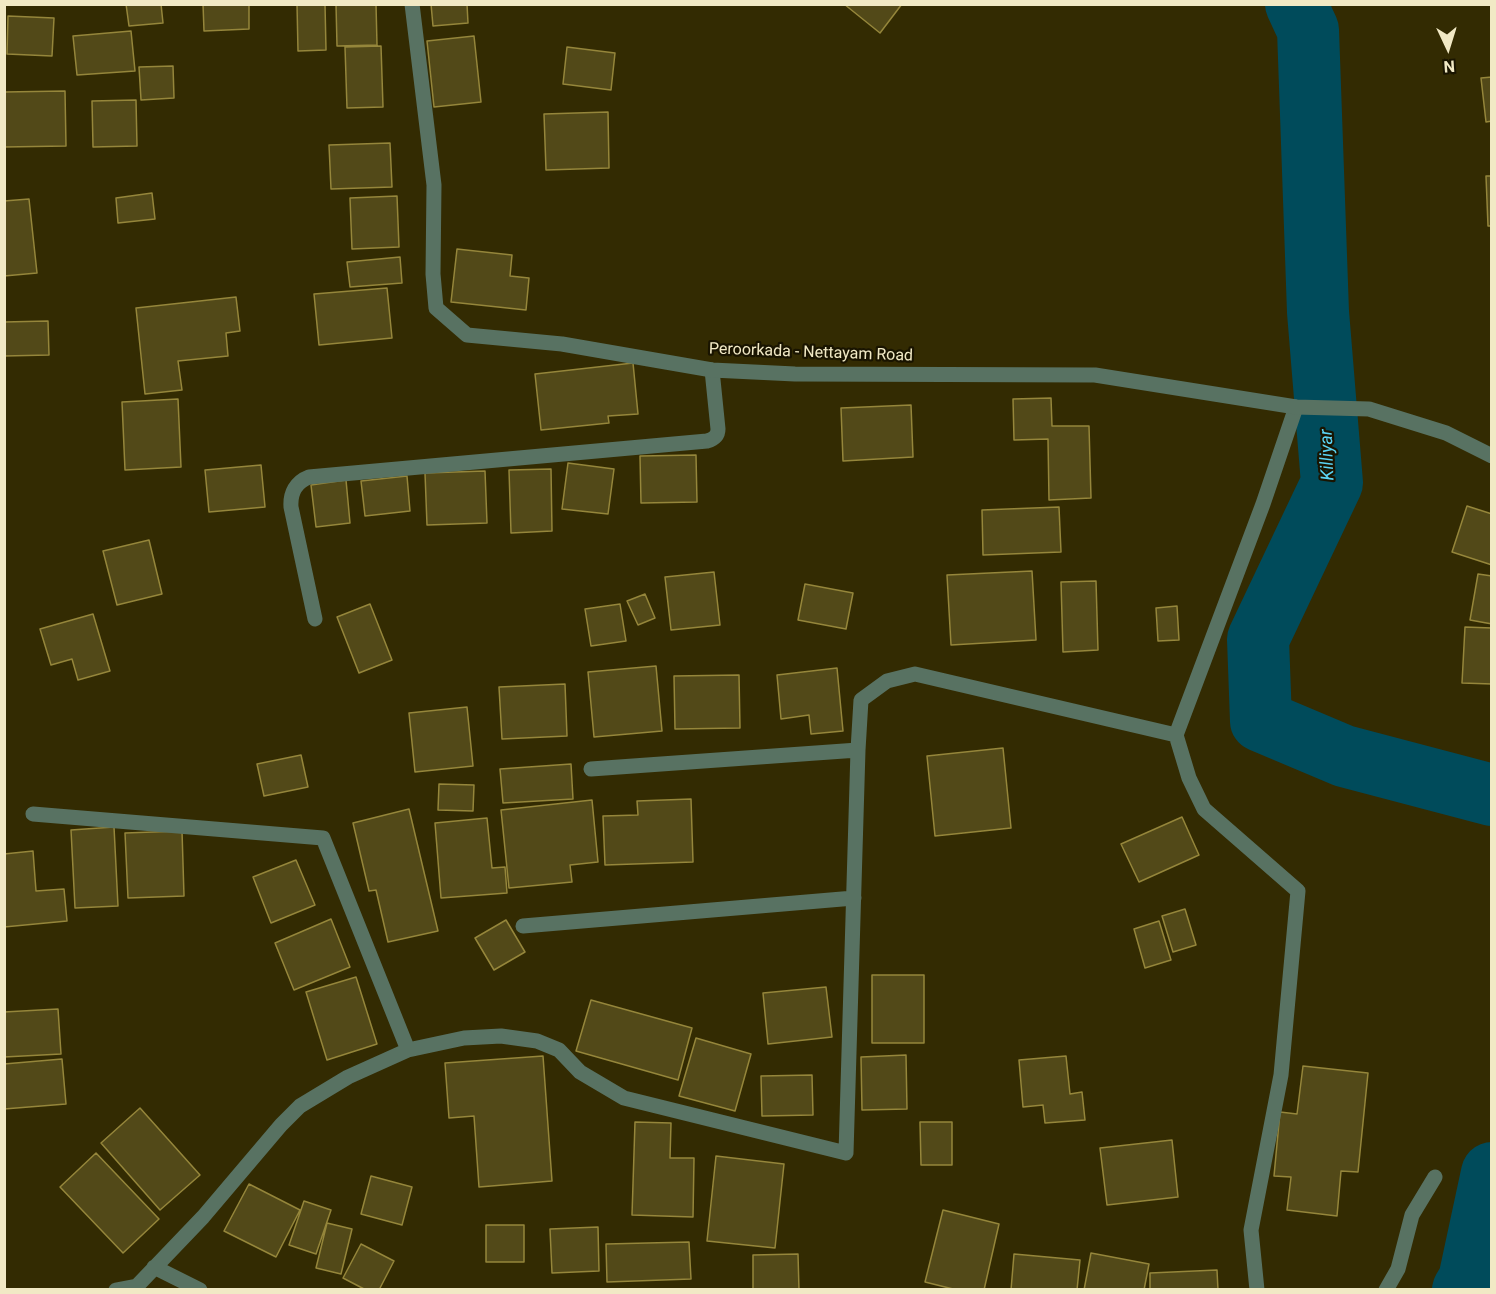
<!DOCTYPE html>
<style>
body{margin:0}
#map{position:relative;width:1496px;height:1294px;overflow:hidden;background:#332b02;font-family:Roboto,sans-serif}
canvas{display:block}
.frame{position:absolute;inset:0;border:6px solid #f1e9c5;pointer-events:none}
.north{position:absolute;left:1418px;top:18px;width:60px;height:60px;-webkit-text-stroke:4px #191400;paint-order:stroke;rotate:176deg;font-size:16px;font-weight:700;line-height:24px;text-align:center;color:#f1e9c5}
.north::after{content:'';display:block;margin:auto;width:21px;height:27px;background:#f1e9c5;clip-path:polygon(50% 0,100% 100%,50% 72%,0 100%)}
</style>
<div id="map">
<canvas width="1496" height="1294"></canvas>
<div class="frame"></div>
<div class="north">N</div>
</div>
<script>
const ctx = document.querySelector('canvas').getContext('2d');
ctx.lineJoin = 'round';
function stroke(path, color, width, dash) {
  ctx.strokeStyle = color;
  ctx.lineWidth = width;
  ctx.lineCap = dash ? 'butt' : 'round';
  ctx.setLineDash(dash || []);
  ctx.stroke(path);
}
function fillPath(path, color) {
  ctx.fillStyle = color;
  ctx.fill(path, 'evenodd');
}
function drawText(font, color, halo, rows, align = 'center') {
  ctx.font = font + ' Roboto,sans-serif';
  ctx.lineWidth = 4.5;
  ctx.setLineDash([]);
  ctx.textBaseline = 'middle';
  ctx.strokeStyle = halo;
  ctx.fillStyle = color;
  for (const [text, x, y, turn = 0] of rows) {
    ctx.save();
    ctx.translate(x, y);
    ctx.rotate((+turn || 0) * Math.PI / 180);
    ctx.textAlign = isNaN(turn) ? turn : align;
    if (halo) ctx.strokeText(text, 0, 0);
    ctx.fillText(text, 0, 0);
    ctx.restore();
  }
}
const stream = new Path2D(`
 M1491,1177H1492`);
const river = new Path2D(`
 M1296,4L1308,30L1318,312L1332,483L1258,639L1261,721L1344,756L1492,795
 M1463,1290L1469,1280L1492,1173`);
const building = new Path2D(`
 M126,4H161L163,23L129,26Z
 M203,4H249V29L204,31Z
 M297,4H325L326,50L298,51Z
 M336,4H376L377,45L337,46Z
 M431,4H467L468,23L433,26Z
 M844,4H902L880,33Z
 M8,16L54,18L52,56L7,54Z
 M131,31L135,71L77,75L73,36Z
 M474,36L481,102L434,107L427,41Z
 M381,46L383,107L347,108L345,47Z
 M567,47L615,53L611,90L563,84Z
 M173,66L174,98L141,100L139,67Z
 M1492,77V121L1486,122L1481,78Z
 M65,91L66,146L4,147V92Z
 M136,100L137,146L93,147L92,101Z
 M608,112L609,168L546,170L544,114Z
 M390,143L392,187L331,189L329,145Z
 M1486,176H1492V226H1488Z
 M152,193L155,219L118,223L116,198Z
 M397,196L399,247L352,249L350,198Z
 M29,199L37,273L4,276V201Z
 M457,249L512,255L510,276L529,278L526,310L451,302Z
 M400,257L402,283L350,287L347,262Z
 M387,288L392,338L319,345L314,294Z
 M236,297L240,331L226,333L228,356L178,361L182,390L145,394L136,308Z
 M48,321L49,355L4,356V322Z
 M633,363L638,414L608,416L609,423L541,430L535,374Z
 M1051,398L1052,426H1089L1091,498L1049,500L1048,439L1014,440L1013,399Z
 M178,399L181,467L125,470L122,402Z
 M911,405L913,457L843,461L841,408Z
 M696,455L697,502L641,503L640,456Z
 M568,463L614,469L608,514L562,509Z
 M261,465L265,507L209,512L205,470Z
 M551,469L552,531L511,533L509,470Z
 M485,471L487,523L427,525L425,473Z
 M407,476L410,511L365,516L361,481Z
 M346,480L350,523L316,527L311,485Z
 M1467,506L1492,514V565L1452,552Z
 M1059,507L1061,552L983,555L982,510Z
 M149,540L162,594L117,605L103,551Z
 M1032,571L1036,640L951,645L947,575Z
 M714,572L720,625L671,630L665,577Z
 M1478,574L1492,576V624L1470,620Z
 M1096,581L1098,650L1063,652L1061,582Z
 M805,584L853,593L846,629L798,620Z
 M645,594L655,618L638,625L627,601Z
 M370,604L392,660L359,673L337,617Z
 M620,604L626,641L591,646L585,609Z
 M1177,606L1179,640L1158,641L1156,608Z
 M93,614L110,671L78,680L72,659L51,665L40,629Z
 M1465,627L1492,628V684L1462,683Z
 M656,666L662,731L594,737L588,672Z
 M837,668L843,731L811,734L809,715L781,719L777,675Z
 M739,675L740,728L675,729L674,676Z
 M565,684L567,736L502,739L499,687Z
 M467,707L473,766L415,772L409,713Z
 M1003,748L1011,828L935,836L927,756Z
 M301,755L308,787L264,796L257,764Z
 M571,764L573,799L503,803L500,769Z
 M439,784L474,785L473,811L438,810Z
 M691,799L693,862L605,865L603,816L638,815L637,801Z
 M592,800L598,862L570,865L572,882L509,888L501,810Z
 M409,809L438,931L388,942L376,890L369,891L353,823Z
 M1182,817L1199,855L1139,882L1121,844Z
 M487,818L492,868L505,867L507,893L441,898L435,823Z
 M114,827L118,906L75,908L71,830Z
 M182,831L184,896L128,898L125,833Z
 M33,851L36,891L64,889L67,921L4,927V854Z
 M296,860L315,905L271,923L253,877Z
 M1185,909L1196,945L1173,952L1162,916Z
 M331,919L350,967L294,990L275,943Z
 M506,920L525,952L494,970L475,938Z
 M1159,921L1171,960L1145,968L1134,929Z
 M872,975H924V1043H872Z
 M356,977L377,1044L327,1060L306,992Z
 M826,987L832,1037L768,1044L763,993Z
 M591,1000L692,1028L678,1080L576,1051Z
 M58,1009L61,1054L4,1057V1012Z
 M696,1038L751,1054L735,1111L679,1096Z
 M906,1055L907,1109L862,1110L861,1057Z
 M543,1056L552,1181L479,1187L474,1116L449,1118L445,1063Z
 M1066,1056L1070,1094L1082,1092L1085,1120L1045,1123L1043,1105L1023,1107L1019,1060Z
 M62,1059L66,1104L4,1109V1064Z
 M1303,1066L1368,1073L1358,1172L1341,1171L1337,1216L1287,1210L1291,1177L1274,1176L1280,1112L1297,1114Z
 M812,1075L813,1115L762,1116L761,1076Z
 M140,1108L200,1175L160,1210L101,1143Z
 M635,1122L671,1123L670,1158H694L693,1217L632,1215Z
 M920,1122H952V1165H921Z
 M1172,1140L1178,1197L1107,1205L1100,1148Z
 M96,1153L159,1219L123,1253L60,1187Z
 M716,1156L784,1164L775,1248L707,1241Z
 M371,1176L412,1187L402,1225L361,1214Z
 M249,1184L300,1210L276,1257L224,1231Z
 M304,1201L331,1210L316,1254L289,1245Z
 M943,1210L999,1224L984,1290H957L925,1282Z
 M327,1223L352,1229L341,1274L316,1268Z
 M486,1225H524V1262H486Z
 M598,1227L599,1271L552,1273L550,1229Z
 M689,1242L691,1279L607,1282L606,1244Z
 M361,1244L394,1261L379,1290H366L343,1278Z
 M1091,1253L1149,1264L1144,1290H1084Z
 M798,1254L799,1290H753V1255Z
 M1014,1254L1080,1260L1077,1290H1011Z
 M1217,1270L1218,1290H1150V1273Z`);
const minor = new Path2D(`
 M315,619L291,507C290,493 296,482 309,477L707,441C714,439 718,436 718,429L712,370
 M1176,735L1189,778L1204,809L1298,891L1281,1075L1251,1230L1257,1290
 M591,769L858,750
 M33,814L323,838L408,1050L464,1038L501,1036L537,1041L559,1050L580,1072L624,1098L846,1153L858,750L861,700L887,681L915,674L1176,735L1263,504L1296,407
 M523,926L854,898
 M154,1267L200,1290
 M116,1290L137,1286L203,1217L281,1125L300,1106L348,1077L408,1050
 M1386,1290L1398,1269L1412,1215L1435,1177`);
const tertiary = new Path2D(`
 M412,4L434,185L433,274L436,308L467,335L562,344L712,370L795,374L1095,375L1296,407L1369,409L1446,433L1492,456`);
const streetNames = [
 ["Peroorkada - Nettayam Road",811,353,2]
];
const waterNames = [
 ["Killiyar",1328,455,-92]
];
stroke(stream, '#004b5b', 10);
stroke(river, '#004b5b', 62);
fillPath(building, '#524918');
stroke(building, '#95863b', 1.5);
stroke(minor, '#587262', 15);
stroke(tertiary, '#587262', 15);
drawText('16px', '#f1e9c5', '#191400', streetNames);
drawText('italic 18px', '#5bd4f4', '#191400', waterNames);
</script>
